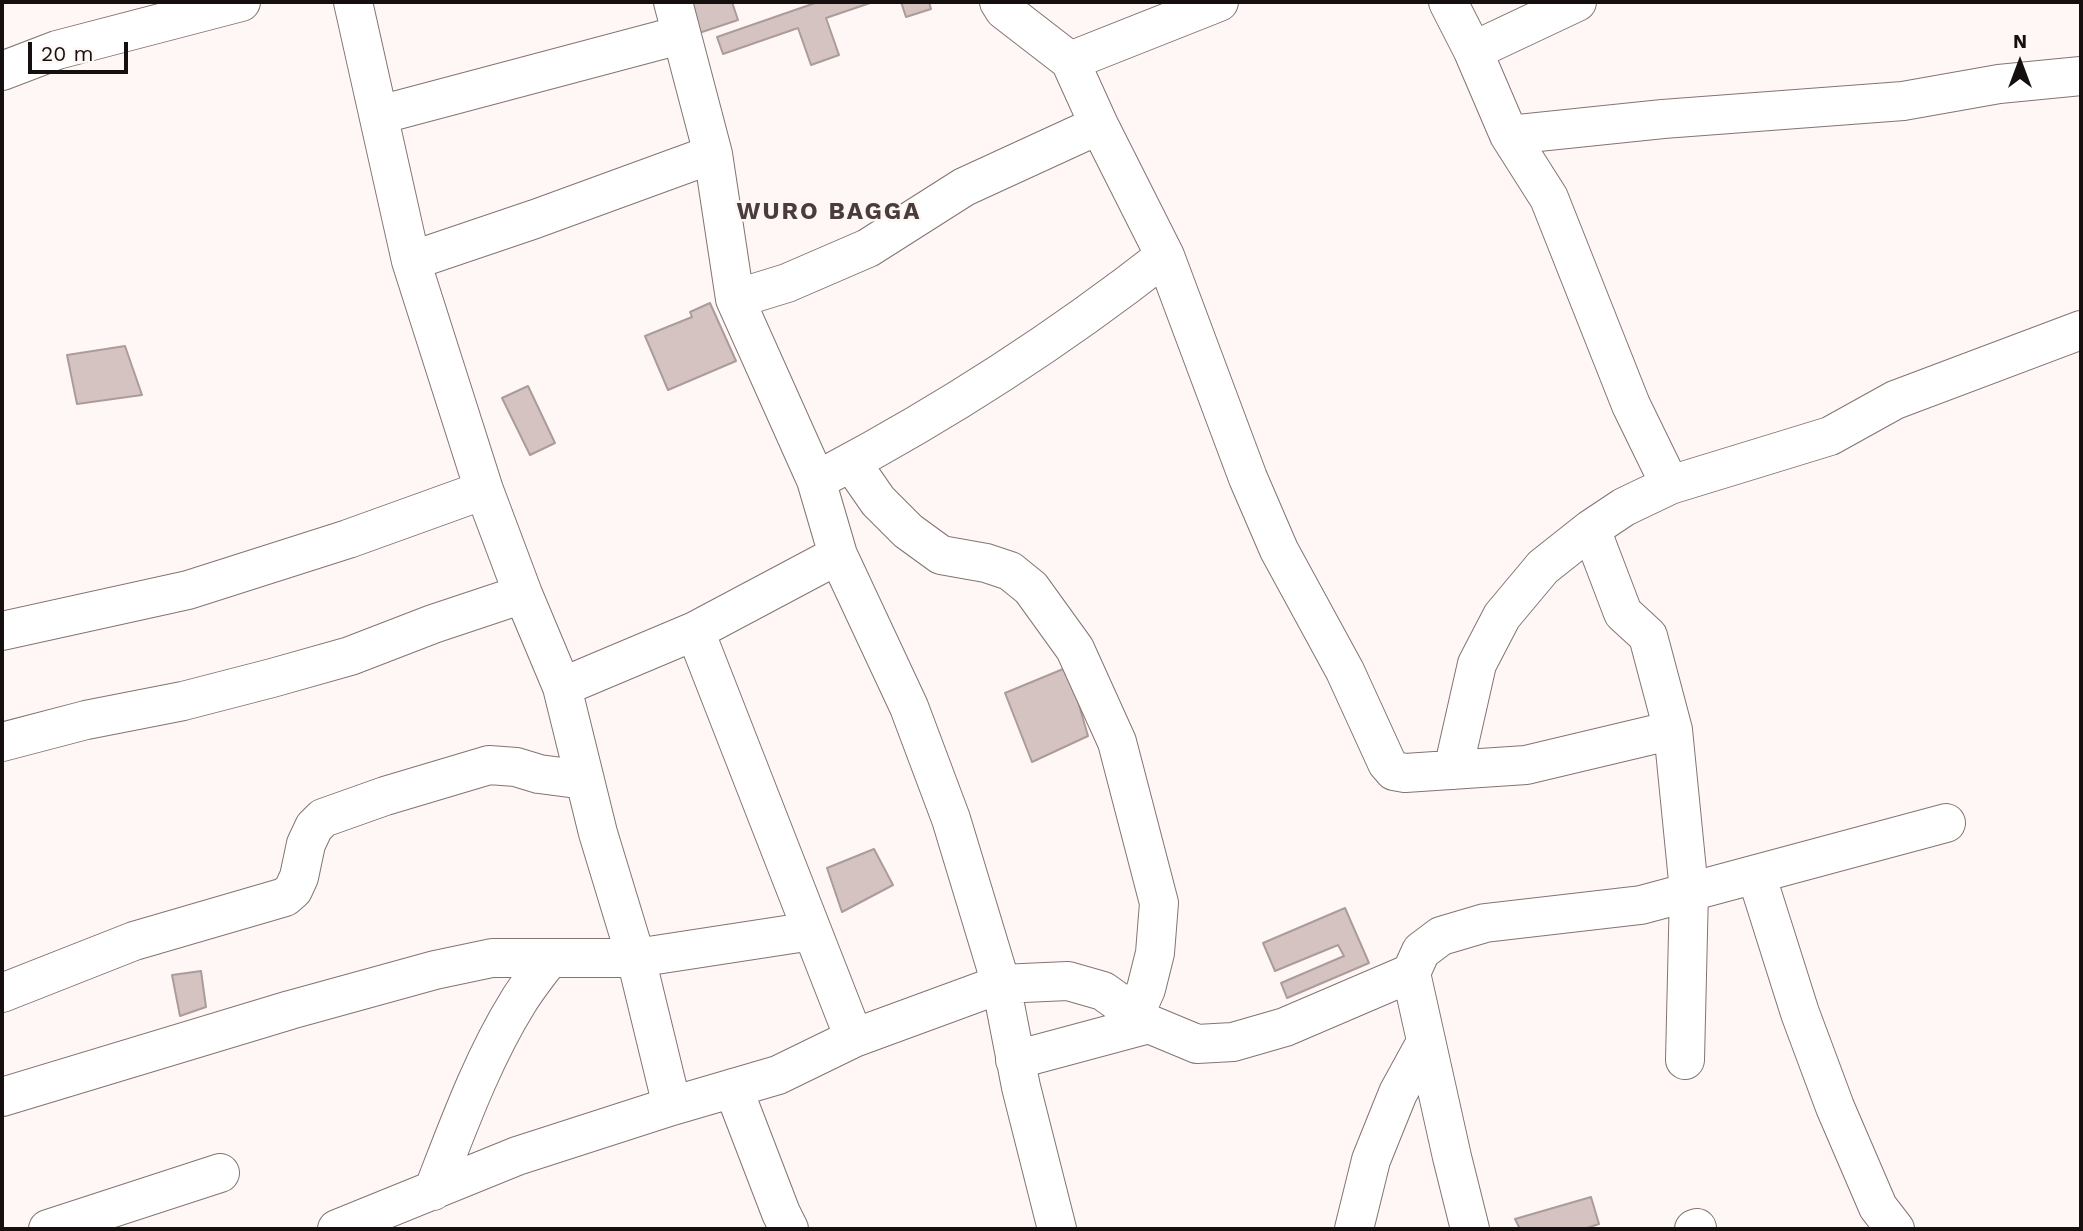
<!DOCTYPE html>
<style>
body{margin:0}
#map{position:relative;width:2083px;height:1231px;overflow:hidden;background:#fef7f6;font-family:"Work Sans",sans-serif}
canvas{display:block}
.frame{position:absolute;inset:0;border:4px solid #15100f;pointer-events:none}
.north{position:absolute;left:1985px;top:28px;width:70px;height:70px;-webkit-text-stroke:5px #fef7f6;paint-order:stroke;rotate:0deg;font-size:19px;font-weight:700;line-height:28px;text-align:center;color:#15100f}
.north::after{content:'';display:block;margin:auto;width:24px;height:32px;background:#15100f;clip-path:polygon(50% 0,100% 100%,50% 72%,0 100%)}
.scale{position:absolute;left:28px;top:42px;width:100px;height:32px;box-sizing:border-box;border:4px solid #15100f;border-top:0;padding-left:9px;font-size:21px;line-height:24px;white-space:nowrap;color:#15100f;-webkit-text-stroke:5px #fef7f6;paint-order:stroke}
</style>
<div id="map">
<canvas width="2083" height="1231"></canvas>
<div class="frame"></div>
<div class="north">N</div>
<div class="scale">20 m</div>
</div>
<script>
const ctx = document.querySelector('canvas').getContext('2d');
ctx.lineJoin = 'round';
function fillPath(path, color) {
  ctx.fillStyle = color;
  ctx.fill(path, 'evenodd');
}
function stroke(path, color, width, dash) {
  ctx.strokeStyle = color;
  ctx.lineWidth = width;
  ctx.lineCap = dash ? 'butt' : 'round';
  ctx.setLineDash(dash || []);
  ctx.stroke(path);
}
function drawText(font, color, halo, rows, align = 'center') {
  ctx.font = font + ' "Work Sans",sans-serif';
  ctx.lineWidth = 5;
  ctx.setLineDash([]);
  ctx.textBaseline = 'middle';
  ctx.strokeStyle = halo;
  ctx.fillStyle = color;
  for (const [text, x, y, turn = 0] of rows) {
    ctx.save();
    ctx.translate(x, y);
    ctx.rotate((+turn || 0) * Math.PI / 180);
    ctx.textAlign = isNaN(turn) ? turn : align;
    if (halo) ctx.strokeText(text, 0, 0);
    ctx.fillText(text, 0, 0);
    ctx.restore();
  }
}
const building = new Path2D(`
 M688,2H732L738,20L699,33Z
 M818,2H873L826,18L839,55L811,65L798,28L723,54L717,37Z
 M901,2H929L931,9L906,17Z
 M710,303L736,361L668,390L645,336L692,317L690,312Z
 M125,346L142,395L77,404L67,355Z
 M528,386L555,443L530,455L502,398Z
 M1068,667L1088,736L1032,762L1005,693Z
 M874,849L893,885L842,912L827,868Z
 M1345,908L1369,963L1287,998L1281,983L1344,956L1338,945L1275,971L1263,943Z
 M201,971L206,1007L180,1016L172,975Z
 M1591,1197L1599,1224L1584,1229H1520L1515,1219Z`);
const minor = new Path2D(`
 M353,2L411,261L484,490L523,594L562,687L598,833L636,958L672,1106
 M673,2L713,154L735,299L816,480L838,555L909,707L951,819L1001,984L1021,1087L1057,1229
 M999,2L1004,10L1070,61L1099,125L1165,256L1248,478L1279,550L1345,671L1387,763L1394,771L1405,773L1526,765L1673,730
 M1448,2L1473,51L1509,135L1549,198L1631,405L1670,485
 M1473,51L1577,2
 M1070,61L1219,2
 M2,71L57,50L241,2
 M379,115L680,35
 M1509,135L1663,119L1903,101L1999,84L2081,76
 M411,261L535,219L713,154
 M735,299L787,283L868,248L964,187L1099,125
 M851,462L878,501L908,531L941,555L986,563L1010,571L1031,588L1075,649L1117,742L1159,903L1155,953L1146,989L1135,1014
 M827,475C946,412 1059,339 1165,256
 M1591,529L1623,613L1648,636L1673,730L1689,891L1685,1060
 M2,631L188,590L348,539L484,490
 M695,631L854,1038
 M562,687L695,631L838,555
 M2,742L86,720L183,701L272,678L350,656L433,624L523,594
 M1453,770L1477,664L1502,616L1543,567L1591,529L1624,507L1670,485L1830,436L1895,400L2081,330
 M1756,874L1800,1013L1835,1107L1878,1207L1895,1229
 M2,993L134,941L285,897L293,890L299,877L306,844L314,827L323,818L385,796L489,765L516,767L539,774L585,780
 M1015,1060L1149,1024
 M733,1088L781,1213L789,1229
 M2,1097L290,1010L435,970L492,958H636L812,931
 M433,1191C458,1127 482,1060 518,1002C527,987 539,972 550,958
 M48,1229L220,1173
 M337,1229L517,1156L672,1106L778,1075L854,1038L1001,984L1068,981L1103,991L1149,1024L1197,1044L1233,1042L1285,1027L1411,973
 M1354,1229L1371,1160L1398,1093L1426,1042
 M1470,1229L1452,1157L1411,973L1421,951L1441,936L1485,923L1641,905L1946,823
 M1694,1229L1697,1228`);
const districtNames = [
 ["WURO BAGGA",829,212]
];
fillPath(building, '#d4c3c0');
stroke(building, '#ac9c99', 2);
stroke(minor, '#837471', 40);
stroke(minor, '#fff', 38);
ctx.letterSpacing = '2px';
drawText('bold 24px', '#4a3c3a', '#fef7f6', districtNames);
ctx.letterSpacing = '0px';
</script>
